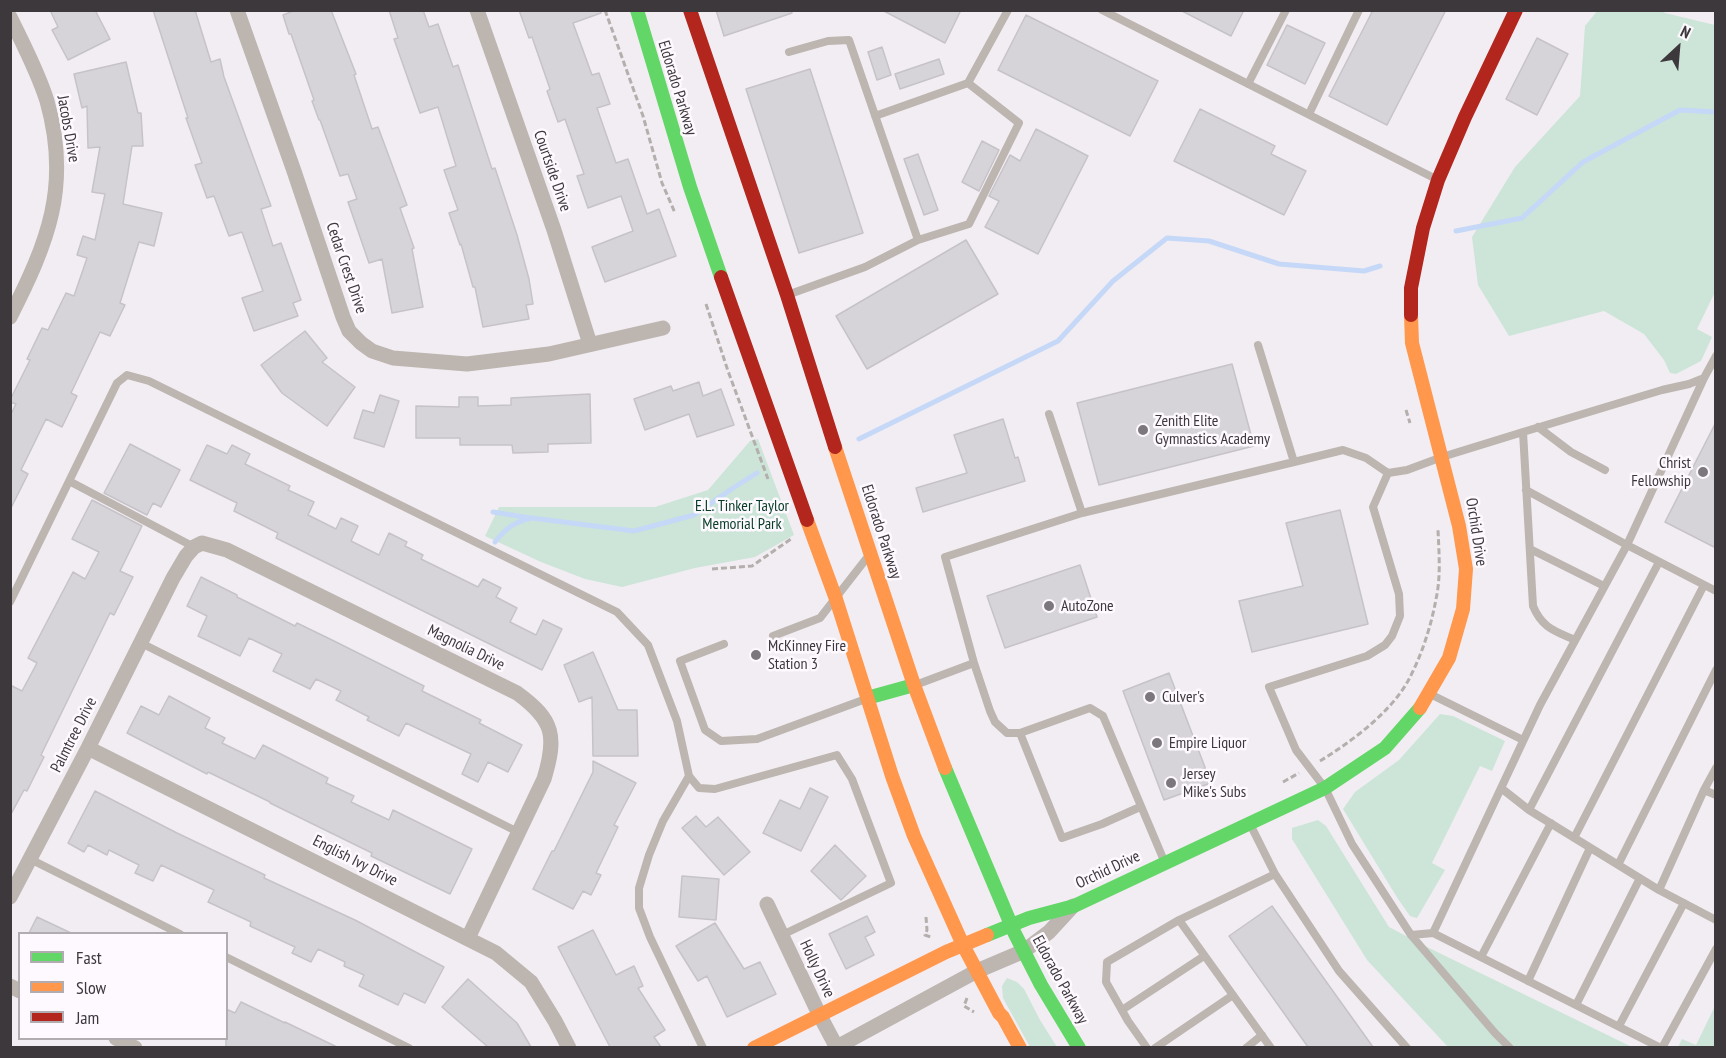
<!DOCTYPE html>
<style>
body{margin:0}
#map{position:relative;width:1726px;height:1058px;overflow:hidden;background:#f2edf2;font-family:"PT Sans Narrow",sans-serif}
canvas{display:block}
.frame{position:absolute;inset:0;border:12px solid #3c383c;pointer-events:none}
.legend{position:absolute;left:18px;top:932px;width:210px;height:108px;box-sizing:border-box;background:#fef9fe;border:2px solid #b0acb0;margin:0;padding:8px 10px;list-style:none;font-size:18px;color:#3c383c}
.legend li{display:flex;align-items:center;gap:12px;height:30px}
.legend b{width:30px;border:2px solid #b0acb0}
.north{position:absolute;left:1648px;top:18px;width:60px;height:60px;-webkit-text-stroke:4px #fef9fe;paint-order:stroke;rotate:26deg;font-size:16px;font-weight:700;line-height:24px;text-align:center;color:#3c383c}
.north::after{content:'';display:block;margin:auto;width:21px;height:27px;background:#3c383c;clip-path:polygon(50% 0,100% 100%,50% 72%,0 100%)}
</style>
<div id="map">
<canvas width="1726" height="1058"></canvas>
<div class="frame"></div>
<ul class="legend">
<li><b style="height:8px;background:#63d668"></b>Fast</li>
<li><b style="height:8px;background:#ff974d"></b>Slow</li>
<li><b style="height:8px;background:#b3261e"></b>Jam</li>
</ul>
<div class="north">N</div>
</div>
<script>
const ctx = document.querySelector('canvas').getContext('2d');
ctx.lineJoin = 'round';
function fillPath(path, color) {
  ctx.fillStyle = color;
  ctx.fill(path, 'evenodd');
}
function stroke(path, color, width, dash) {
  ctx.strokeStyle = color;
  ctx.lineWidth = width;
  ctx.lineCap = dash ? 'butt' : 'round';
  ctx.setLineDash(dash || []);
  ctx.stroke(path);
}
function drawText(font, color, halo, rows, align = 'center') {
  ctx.font = font + ' "PT Sans Narrow",sans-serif';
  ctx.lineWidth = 5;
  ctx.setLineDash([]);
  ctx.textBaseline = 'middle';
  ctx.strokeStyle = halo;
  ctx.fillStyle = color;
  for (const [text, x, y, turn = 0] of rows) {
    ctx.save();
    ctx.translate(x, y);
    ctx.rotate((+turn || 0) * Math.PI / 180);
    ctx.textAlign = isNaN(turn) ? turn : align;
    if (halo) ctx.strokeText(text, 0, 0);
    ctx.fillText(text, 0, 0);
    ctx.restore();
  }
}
const green = new Path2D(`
 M1597,11H1662L1665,13L1715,25V292L1697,329L1712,337L1701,361L1676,374L1670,373L1664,360L1644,334L1604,311L1509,336L1478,285L1472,237L1515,167L1580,96L1585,26Z
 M758,439L794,535L755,557L695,568L622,587L585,579L541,562L485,536L499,507H655L708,490L750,441Z
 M1440,714L1453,716L1505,741L1492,771L1480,766L1432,863L1445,870L1417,918L1410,916L1398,899L1343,809L1355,792L1399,760Z
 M1318,820L1326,826L1389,927L1427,947L1632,1047H1448L1367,960L1292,839V828Z
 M1007,978L1017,982L1024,989L1040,1020L1057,1047H1030L1003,998L1002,986Z
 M1715,1006V1047H1678L1682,1039L1696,1045Z`);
const stream = new Path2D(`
 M1456,231L1522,218L1583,162L1680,110L1716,112
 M859,439L1058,341L1113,281L1167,238L1209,241L1279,264L1364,271L1380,266
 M493,512L530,518
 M495,542C506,528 514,522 532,518L634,531L694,515L733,488L757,473`);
const building = new Path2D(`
 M50,10H95L110,39L68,60L52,30L58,27Z
 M153,10H195L211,62L220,59L224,77L271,206L261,209L273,246L281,243L301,300L293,303L298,316L254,331L242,298L263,291L242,232L229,236L214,196L207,198L195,165L202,163L186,118H188Z
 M296,10H331L356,74L354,75L372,129L378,127L407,205L400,208L414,248L412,249L423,307L392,313L382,259L369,263L348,202L357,199L348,174L340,176L320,120H319L312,101L314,100L291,34H289L283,15Z
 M389,10H423L429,27L438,24L453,67L458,65L492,169L495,168L517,235L529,279L533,304L526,305L529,319L483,327L475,287H473L461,244L460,245L449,213L458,210L444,170L456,166L438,107L420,113L394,39L398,38Z
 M519,10H601V13L573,23L592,75L599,73L610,104L597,108L616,163L628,159L647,214L659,209L676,256L605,282L592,247L633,231L621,196L588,208L577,176L584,174L565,119L558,122L547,91L550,89L532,37L529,38Z
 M716,10H791L792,13L724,36Z
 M882,10H961L945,43Z
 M1180,10H1244L1231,36Z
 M1373,10H1446L1387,125L1329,96Z
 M1026,15L1158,81L1130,136L998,70Z
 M1287,25L1325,43L1305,84L1267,65Z
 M1537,38L1568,54L1537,115L1506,99Z
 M882,47L891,75L877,80L868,52Z
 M939,59L944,74L900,89L895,74Z
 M126,62L138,113H141L143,146H132L123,204L162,213L154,246L139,242L120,303L125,305L110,336L100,332L71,393L77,396L62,427L46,419L21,470L28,474L10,510V416L16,404L10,402V400L30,360L27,359L42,328L48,330L66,293L74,296L87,258L77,255L83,236L95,240L105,194L92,192L100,147L88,148L87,106L82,108L74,74Z
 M810,69L863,233L799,253L746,89Z
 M1200,109L1275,146L1271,154L1306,171L1284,215L1174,161Z
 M1036,129L1088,156L1038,254L985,227L999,201L989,196L1010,155L1020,161Z
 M982,141L999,150L979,191L962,182Z
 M918,154L938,210L924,215L904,159Z
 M966,240L998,294L867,369L836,316Z
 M305,331L327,358L322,362L355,387L327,426L282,393L261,365Z
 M1232,364L1254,446L1099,485L1077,403Z
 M699,382L703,396L721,389L734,425L697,437L689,414L645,430L634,399L671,386L673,391Z
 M590,394L591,443L548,444V452L513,453L512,445H460V438H416V406L459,407V397H478V406L511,405V398Z
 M380,395L399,401L384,447L354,438L363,410L374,413Z
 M1003,419L1015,458L1018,457L1025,481L923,512L916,488L967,473L954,435Z
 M1716,422V548L1665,522Z
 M130,444L180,470L161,507L153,503L147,515L104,493Z
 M207,445L227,454L232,445L250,454L245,464L290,486L288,490L314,502L308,515L336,529L341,518L358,526L351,541L379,555L389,533L407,542L405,546L423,555L421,559L478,587L483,579L501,588L496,597L517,608L510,622L536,635L543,620L562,629L542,670L276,538L278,533L234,511L237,503L190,480Z
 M92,500L142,526L120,571L133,577L114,615L110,613L41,755L44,757L27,791L24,790L10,816V685L22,691L37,663L28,658L73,572L85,579L99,552L72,539Z
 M1340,510L1368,624L1252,652L1239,601L1303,586L1286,523Z
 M1080,565L1097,617L1005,648L987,596Z
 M201,577L237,595V597L295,626L297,623L334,641L424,686L422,691L481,720L479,723L522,745L508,772L488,762L478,782L462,774L471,754L406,723L399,736L367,720L369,717L336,700L341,691L316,679L310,689L273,671L282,654L249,638L240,656L198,636L207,616L187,606Z
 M593,652L618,710H637L638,756H593L592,697L579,702L564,665Z
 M1169,673L1211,783L1164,800L1123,691Z
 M169,696L210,718L205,728L225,738L222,743L255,759L263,745L328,778L326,783L354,796L351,802L389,820L393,810L472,849L450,894L371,856L372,853L270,803V802L208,772L207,774L127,733L141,706L159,715Z
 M593,761L636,783L614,825L618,827L596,873L601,875L591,895L583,891L573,909L533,889L552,851H554L593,772Z
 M810,788L828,797L801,851L763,833L780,800L800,809Z
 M95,791L177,833L265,875L264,878L355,920L444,967L425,1003L404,993L398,1005L359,986L364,975L344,966L345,962L318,949L311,962L292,953L295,947L250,926L251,922L208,902L214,890L161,865L153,881L135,873L139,865L109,850L107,855L88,845L84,852L68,843Z
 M696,816L706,827L718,817L750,852L724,875L682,828Z
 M835,845L866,876L841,900L811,871Z
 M682,876L719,879L716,920L679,917Z
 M1272,906L1373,1047H1308L1229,936Z
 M867,916L875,932L865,937L874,955L846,969L829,934Z
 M37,917L71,933H29Z
 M715,923L744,969L760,962L776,994L727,1017L707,976L698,981L676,946Z
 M593,930L616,975L634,966L643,986L638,988L665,1030L654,1037L661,1047H610L558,947Z
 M468,979L517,1023L531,1047H488L442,1007Z
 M241,1002L285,1023V1022L337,1047H226V1009L235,1013Z`);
const path = new Path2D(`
 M605,10L643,116L662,183L675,213
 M706,304L728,371L768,479
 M1406,410L1410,423
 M712,569L752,566L791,539
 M1320,761C1351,742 1390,713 1408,681C1421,657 1431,627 1436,599C1441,577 1439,553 1438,530
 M1283,782L1299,773
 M926,917L927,930L925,935L933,938
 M967,998L964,1006L974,1012`);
const lane = new Path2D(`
 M1102,10L1438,180
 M789,52L828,41L849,40L918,240
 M1248,84L1286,10
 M1309,114L1359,10
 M875,116L968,83L1008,10
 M790,294L865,267L918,240L969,224L1019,123L968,83
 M1258,345L1294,462L1343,450L1366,458L1388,473L1407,470L1442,457L1523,432L1662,390L1689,384L1704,378L1716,356
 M1049,414L1082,513
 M1538,427L1571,452L1605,470
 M1523,432L1533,606C1542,628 1555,631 1575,640
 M1388,473L1373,507L1399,594L1400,616L1392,636L1385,645L1367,656L1269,687L1296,750L1325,788L1352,844L1411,935L1495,1033L1510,1048
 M69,481L194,547
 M1526,490L1627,545L1704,378
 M1530,549L1604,586
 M10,602L117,383L127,375L149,381L617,612L648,645L677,721L689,776L699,788L715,789L837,755L852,779L891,883L782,935
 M773,636L820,618L866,559
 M141,643L518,832
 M724,644L680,661L705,730L721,741L757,739L863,700
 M974,663L990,711L995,722L1007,733H1020L1090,708L1103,716L1165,863
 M918,684L974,663L945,557L1082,513L1294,462
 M1430,694L1523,740
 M1020,733L1062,838L1102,824L1140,807
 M689,776L663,821L649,855L639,888V908L650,937L703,1048
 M1501,788L1529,810L1659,890L1704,790L1716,795
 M1704,790L1716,768
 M1529,810L1659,562
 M1250,824L1275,874L1339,971L1407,1048
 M1574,838L1704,585
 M30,859L180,934
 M1618,865L1716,670
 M1659,890L1716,920
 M1179,920L1271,1048
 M1411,935L1433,933
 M226,957L409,1048
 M1481,957L1551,823
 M1528,981L1590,848
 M1576,1005L1640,878
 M1122,1010L1204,956
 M1619,1026L1684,903
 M1147,1048L1128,1021L1106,982L1107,962L1179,920L1275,874
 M1155,1048L1233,995
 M1246,1048L1262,1035
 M1661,1048L1433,933L1540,705L1627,545L1716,591
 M1662,1048L1716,949`);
const street = new Path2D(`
 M237,10L294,171L343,317L349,331L361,343L372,351L393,358L467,364L549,354L663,328
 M477,10L554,230L590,344
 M10,17C23,44 38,72 47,101C71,186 48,242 10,317
 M88,748L496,953L531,982L555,1021L569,1048
 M10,897L88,748L173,578L186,556L194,547L202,543L227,550L517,693C554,720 557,736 544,779L468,938
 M767,904L819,1014L837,1048
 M10,986L20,991
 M116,1038L135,1048
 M835,1048L977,971L1024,951L1049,932L1073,906`);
const fast = new Path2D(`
 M637,10L690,187L721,277
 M867,698L914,685
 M945,768L1015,934L1041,985L1079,1048
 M987,935L1029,918L1074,906L1325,788L1385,748L1420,708`);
const slow = new Path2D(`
 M1411,315L1412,343L1459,526L1466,569L1463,609L1449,658L1420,708
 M835,447L914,685L945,768
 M807,520L836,599L892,776L914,836L963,945L999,1013L1003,1017L1020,1048
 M754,1048L946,952L987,935`);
const jam = new Path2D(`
 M690,10L787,295L835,447
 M721,277L807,520
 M1411,315V288L1423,228L1438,180L1465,117L1516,10`);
const markers = [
 [1143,430,6,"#7c777c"],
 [1703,472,6,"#7c777c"],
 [1049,606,6,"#7c777c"],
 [756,655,6,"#7c777c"],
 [1150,697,6,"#7c777c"],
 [1157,743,6,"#7c777c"],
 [1171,783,6,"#7c777c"]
];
const streetNames = [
 ["Eldorado Parkway",677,88,73],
 ["Jacobs Drive",68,129,80],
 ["Courtside Drive",552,171,71],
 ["Cedar Crest Drive",346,268,71],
 ["Eldorado Parkway",881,532,72],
 ["Orchid Drive",1476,532,81],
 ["Magnolia Drive",466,648,26],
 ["Palmtree Drive",74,735,-63],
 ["English Ivy Drive",355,861,27],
 ["Orchid Drive",1108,870,-25],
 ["Holly Drive",817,969,65],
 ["Eldorado Parkway",1060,980,61]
];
const poiNames = [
 ["Zenith Elite",1155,421],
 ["Gymnastics Academy",1155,439],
 ["Christ",1691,463,"right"],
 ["Fellowship",1691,481,"right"],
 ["AutoZone",1061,606],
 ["McKinney Fire",768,646],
 ["Station 3",768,664],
 ["Culver's",1162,697],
 ["Empire Liquor",1169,743],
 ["Jersey",1183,774],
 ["Mike's Subs",1183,792]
];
const parkNames = [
 ["E.L. Tinker Taylor",742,506],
 ["Memorial Park",742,524]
];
fillPath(green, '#cce5d8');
stroke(stream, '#c6d8f7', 5);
fillPath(building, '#d7d4d9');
stroke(building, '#c6c3c8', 1.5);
stroke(path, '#b4aeac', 3, [6, 3]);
stroke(lane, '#bcb5b0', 8);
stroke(street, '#bcb5b0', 15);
stroke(fast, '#63d668', 14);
stroke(slow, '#ff974d', 14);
stroke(jam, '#b3261e', 14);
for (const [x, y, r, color] of markers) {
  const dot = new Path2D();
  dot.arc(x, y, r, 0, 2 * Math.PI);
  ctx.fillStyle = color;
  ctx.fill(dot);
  stroke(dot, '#fef9fe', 2);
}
drawText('16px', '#3c383c', '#fef9fe', streetNames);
drawText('16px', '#3c383c', '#fef9fe', poiNames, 'left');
drawText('16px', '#073d27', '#fef9fe', parkNames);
</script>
